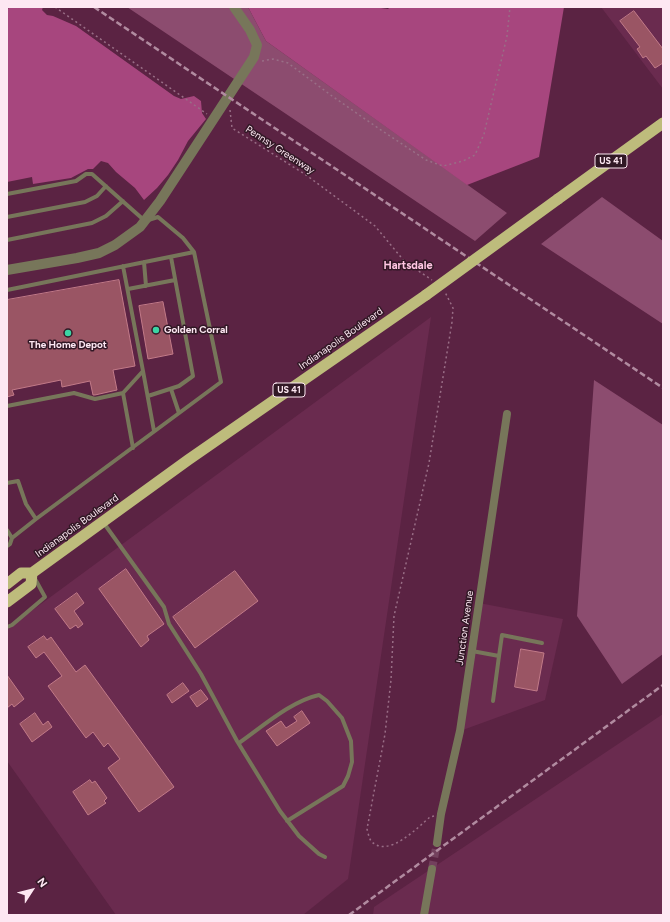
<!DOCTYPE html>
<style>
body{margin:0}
#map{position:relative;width:670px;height:922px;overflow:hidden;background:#5b2343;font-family:Figtree,sans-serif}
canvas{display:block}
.frame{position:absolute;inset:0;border:8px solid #fde7f2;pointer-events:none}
.north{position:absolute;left:12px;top:870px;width:40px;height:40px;-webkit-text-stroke:3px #311825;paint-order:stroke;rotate:54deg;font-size:11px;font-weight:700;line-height:16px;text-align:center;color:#fde7f2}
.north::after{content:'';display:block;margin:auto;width:14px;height:18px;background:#fde7f2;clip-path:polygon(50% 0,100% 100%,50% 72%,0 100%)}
</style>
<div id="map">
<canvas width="670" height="922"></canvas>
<div class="frame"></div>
<div class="north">N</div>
</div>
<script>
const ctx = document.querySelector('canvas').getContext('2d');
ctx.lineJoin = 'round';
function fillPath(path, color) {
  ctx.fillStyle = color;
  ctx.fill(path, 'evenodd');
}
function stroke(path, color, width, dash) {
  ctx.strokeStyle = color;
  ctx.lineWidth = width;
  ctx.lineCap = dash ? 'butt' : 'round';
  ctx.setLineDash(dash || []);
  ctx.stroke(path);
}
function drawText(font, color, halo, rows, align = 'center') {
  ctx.font = font + ' Figtree,sans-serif';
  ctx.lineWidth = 3;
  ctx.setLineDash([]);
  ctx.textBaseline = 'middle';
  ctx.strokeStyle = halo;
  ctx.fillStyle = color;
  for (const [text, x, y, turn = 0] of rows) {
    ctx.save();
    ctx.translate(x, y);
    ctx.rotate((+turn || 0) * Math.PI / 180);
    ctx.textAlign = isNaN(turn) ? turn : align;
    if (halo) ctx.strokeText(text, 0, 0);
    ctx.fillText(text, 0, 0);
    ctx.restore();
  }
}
const built = new Path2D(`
 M601,7H663V89Z
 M431,317L348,879L303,915H116L7,761V629Z
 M479,603L563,619L545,700L460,731Z
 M663,714V915H373L374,907Z`);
const green = new Path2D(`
 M127,7H248L266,41L507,213L475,241Z
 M602,197L663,241V324L541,244Z
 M594,380L663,425V654L622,684L577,616Z`);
const forest = new Path2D(`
 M9,7H43L42,10L47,15L53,16L76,26L174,96L181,99L194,96L201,101L202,113L206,119L188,141L178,160L168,175L157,188L144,200L135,188L116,172L108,163L101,161L93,169H88L71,178L33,184L32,177L7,182V11Z
 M248,7H374L388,9L390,7H564L539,157L467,185L266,41Z`);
const building = new Path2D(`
 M634,11L663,49V63L655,68L646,56L643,58L637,49L640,47L620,21Z
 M119,280L135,366L113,370L117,390L95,395H93L90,381L62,387L61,380L12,390L14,395L7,397V300Z
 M163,302L173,354L148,359L139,306Z
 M126,569L164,624L147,636L149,640L141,647L99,589Z
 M235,571L258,601L195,648L173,617Z
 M77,593L84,603L74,611L83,624L78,628L76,625L70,629L55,609Z
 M44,636L47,640L51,637L76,672L85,665L174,787L139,812L108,768L120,759L108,743L104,747L93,732L86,738L48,686L62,676L44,652L36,658L28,647Z
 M521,649L544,653L537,691L515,687Z
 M7,675L24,699L14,707L12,704L7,708Z
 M183,683L189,691L172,703L167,695Z
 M201,690L208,699L197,707L190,697Z
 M302,711L310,723L277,746L266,731L281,721L286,728L297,721L294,717Z
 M35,713L43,725L48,721L52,727L32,742L20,724Z
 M90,780L92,783L95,781L107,798L104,801L106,803L88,815L73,792Z`);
const minorTunnel = new Path2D(`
 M432,869L437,843`);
const path = new Path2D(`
 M55,7L207,114
 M262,61L273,59L288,63L332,96L378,128L426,160L443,166L463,161L475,155L484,134L507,36L510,7
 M230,110L232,128L306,175L375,226L405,262L432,280
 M434,816L430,817C417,828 388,859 371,841C369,838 368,833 367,829L385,734L391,680L394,616L429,463L452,322L453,308L445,292`);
const service = new Path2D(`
 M7,194L76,181L86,174H92L145,221L158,217L183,238L194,252L221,382L36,519L26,504L18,481L7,483
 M7,217L85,202L97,196L106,186
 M7,240L92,223L106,216L123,201
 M144,262L146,286
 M128,289L175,280
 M7,290L194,252
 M143,371L154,431
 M171,389L179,413
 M123,393L133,448
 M148,396L179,386L193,376L171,257
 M7,406L74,393L95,399L123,393L143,371L123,266
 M103,522L164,607L169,624L201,674L237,741L280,811L299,836L319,854L325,857
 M7,530L12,538
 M7,546L10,544L12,538L36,519
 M7,627L12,625L45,597L34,577
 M472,651L499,656L502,635L542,643
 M493,701L499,656
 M239,743C262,727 291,701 319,695L327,701L342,718L351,741L352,762L348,776L343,786L287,821`);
const minor = new Path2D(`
 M437,843L441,814L460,731L507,414
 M424,915L432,869`);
const tertiary = new Path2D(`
 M7,270L77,258L99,253L115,245L140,227L160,201L254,57L257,45L250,30L234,7`);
const trunk = new Path2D(`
 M558,199L663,123
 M7,584L21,573H32L188,460L426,295
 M7,602L31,584L32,573`);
const rail = new Path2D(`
 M94,7L663,388
 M349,915L663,685`);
const trunkBridge = new Path2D(`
 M426,295L558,199`);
const markers = [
 [156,330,4,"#3bd4a4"],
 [68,333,4,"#3bd4a4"]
];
const shields = [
 [611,161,32],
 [289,390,32]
];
const shieldNames = [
 ["US 41",611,161],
 ["US 41",289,390]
];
const streetNames = [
 ["Pennsy Greenway",280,150,33],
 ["Indianapolis Boulevard",341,339,-35],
 ["Indianapolis Boulevard",77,526,-36],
 ["Junction Avenue",465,628,-82]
];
const poiNames = [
 ["Golden Corral",164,330],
 ["The Home Depot",68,345,"center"]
];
const neighbourhoodNames = [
 ["Hartsdale",408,266]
];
fillPath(built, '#6a2b4f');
fillPath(green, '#8c4c6f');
fillPath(forest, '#a7467e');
fillPath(building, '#9a5564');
stroke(building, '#c27a88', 1);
stroke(minorTunnel, '#73405d', 8, [8, 4]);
stroke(path, '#996e86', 1.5, [2, 3]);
stroke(service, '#77765a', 4);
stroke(minor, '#77765a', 8);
stroke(tertiary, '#77765a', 10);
stroke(trunk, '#bebc7c', 11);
stroke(rail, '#b18ba0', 2.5, [6, 3]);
stroke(trunkBridge, '#bebc7c', 11);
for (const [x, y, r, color] of markers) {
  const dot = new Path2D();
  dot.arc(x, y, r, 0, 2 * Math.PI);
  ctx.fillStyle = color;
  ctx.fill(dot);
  stroke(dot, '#311825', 1.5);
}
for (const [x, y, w] of shields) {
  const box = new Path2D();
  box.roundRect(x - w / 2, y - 7, w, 14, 3);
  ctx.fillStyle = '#311825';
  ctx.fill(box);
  stroke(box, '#fde7f2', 1);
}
drawText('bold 9px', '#fde7f2', null, shieldNames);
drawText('10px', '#fde7f2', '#311825', streetNames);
drawText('bold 10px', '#fde7f2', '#311825', poiNames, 'left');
drawText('bold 11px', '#ffc6e2', '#311825', neighbourhoodNames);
</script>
